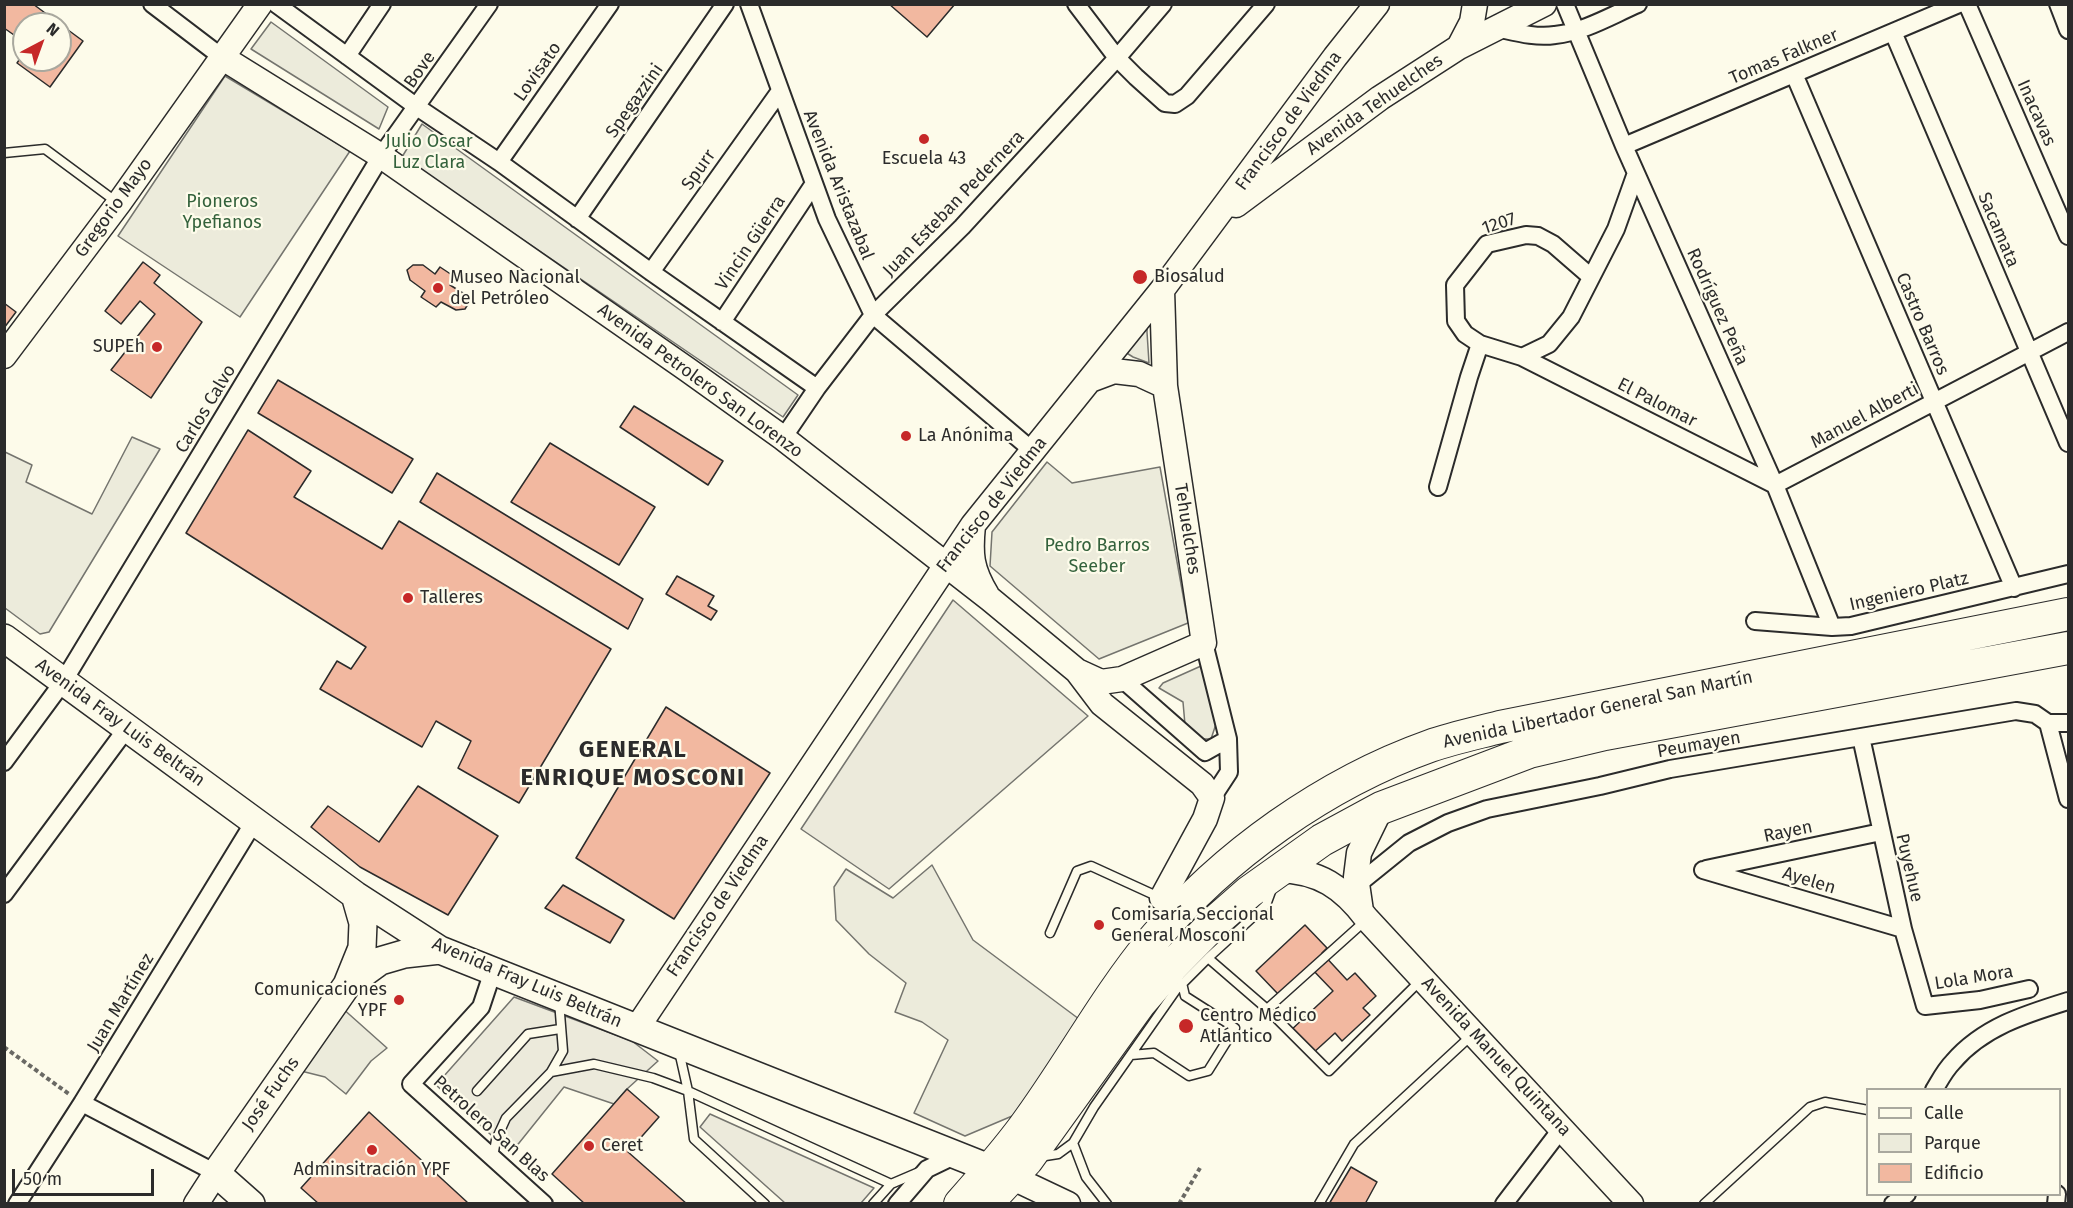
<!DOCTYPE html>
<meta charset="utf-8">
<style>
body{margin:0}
#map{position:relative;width:2073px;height:1208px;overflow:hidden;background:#fdfbea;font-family:"Fira Sans",sans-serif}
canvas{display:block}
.frame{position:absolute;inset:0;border:6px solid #2b2b2b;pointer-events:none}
.legend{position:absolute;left:1866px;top:1088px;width:195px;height:108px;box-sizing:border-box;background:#fdfbea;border:2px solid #a9a89e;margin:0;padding:8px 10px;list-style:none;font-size:18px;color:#2b2b2b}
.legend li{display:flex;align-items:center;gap:12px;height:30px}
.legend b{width:30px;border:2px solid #a9a89e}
.north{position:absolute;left:12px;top:12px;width:60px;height:60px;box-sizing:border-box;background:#fdfbea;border:2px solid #a9a89e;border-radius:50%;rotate:41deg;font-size:16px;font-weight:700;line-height:24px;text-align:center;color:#2b2b2b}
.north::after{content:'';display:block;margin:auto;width:21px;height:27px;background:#c62828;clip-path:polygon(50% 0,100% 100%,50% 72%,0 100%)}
.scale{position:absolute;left:12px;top:1169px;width:142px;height:27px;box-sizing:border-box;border:3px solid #2b2b2b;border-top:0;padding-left:8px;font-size:18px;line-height:21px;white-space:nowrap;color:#2b2b2b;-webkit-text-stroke:4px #fdfbea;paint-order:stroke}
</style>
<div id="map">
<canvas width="2073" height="1208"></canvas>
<div class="frame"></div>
<ul class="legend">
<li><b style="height:8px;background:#fdfbea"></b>Calle</li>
<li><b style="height:16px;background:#ecebdb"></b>Parque</li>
<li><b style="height:16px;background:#f2b8a0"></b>Edificio</li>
</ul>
<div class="north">N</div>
<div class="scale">50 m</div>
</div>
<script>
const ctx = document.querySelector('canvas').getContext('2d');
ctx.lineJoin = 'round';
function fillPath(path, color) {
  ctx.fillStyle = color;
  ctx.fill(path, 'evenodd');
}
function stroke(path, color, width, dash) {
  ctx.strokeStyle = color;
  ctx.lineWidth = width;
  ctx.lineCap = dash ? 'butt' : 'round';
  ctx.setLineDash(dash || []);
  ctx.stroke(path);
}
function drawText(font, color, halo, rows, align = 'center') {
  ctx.font = font + ' "Fira Sans",sans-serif';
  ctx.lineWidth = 4.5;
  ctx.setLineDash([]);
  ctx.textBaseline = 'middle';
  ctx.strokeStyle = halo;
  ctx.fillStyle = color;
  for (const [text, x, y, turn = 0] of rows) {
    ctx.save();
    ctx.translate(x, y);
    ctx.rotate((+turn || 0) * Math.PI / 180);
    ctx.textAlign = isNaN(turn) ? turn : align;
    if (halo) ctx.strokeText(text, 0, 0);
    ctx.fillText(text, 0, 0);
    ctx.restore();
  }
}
const green = new Path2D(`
 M271,22L388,107L379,129L251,49Z
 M225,76L350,151L240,317L118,236Z
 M422,124L798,395L783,417L402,157Z
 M1148,303L1147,332L1149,363L1133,357L1114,345Z
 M132,437L160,449L49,632L40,634L5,608V452L32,465L26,482L92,514Z
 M1047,462L1072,483L1160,467L1188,623L1099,659L990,566L992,532Z
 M1201,666L1209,687L1216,724L1211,739H1196L1185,725L1183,702L1159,688L1163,683Z
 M932,865L973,940L1083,1022L1024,1111L965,1136L914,1113L948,1040L922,1022L895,1012L906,983L869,954L836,920L834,887L846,869L893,898Z
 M341,1007L387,1048L371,1061L346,1094L325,1077L297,1070Z`);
const parking = new Path2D(`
 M953,600L1088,716L889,889L801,829Z
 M514,997L632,1041L658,1061L627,1089L614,1104L564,1087L511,1153L436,1085Z
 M710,1114L874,1188L861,1203H785L700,1127Z`);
const building = new Path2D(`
 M4,4H33L60,24H24V42L4,28Z
 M889,4H955L927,37Z
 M60,24L83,41L50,87L17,63L24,53V60H60Z
 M143,262L160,275L154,283L202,322L151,398L111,370L155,314L140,301L121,324L105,311Z
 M413,265H423L435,274L440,267L455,277L450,285L466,295L468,304L465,309L456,310L441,302L436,307L421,297L425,291L410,280L407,270Z
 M4,303L16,312L4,328Z
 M278,380L413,459L392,493L258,413Z
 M634,406L723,461L708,485L620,427Z
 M248,430L311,471L294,497L382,549L399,521L611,649L519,803L458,768L471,741L436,721L422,747L320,689L337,661L351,669L366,647L186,533Z
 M550,443L655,507L619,565L511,502Z
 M437,473L643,599L628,629L420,502Z
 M677,576L714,596L708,606L717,611L711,620L666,594Z
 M666,707L770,773L674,919L576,858Z
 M418,786L498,836L448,915L360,867L311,827L328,806L379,842Z
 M563,885L624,920L610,943L545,908Z
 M1305,925L1327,948L1322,953L1347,980L1355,973L1376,996L1363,1008L1370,1015L1342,1041L1335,1033L1312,1054L1290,1031L1333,991L1309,966L1278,994L1256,971Z
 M627,1089L659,1117L628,1152L687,1204H585L552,1174Z
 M369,1112L467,1202L465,1204H319L301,1188Z
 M1351,1167L1377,1182L1365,1204H1329Z`);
const path = new Path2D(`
 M4,1047L69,1094
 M1179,1204L1200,1168`);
const lane = new Path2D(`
 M4,153L45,149L118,203
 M1050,933L1077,871L1091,866L1161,898
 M1208,958L1267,1009L1329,1071L1420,981
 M1267,1009L1365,921
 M679,1051L688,1091L694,1139L765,1204
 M1131,1055L1154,1053L1189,1076L1208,1071L1235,1028L1185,996L1182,983
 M551,1072L563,1051L559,1001
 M477,1091L528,1034L560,1029
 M493,1157L496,1140L506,1118L551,1072L594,1064L653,1078L688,1091L891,1184L919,1172
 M1039,1157L1058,1154L1073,1143
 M873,1204L891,1184
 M1107,1204L1086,1177L1073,1143L1094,1107L1176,990L1208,958L1266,905L1273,886
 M1319,1204L1354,1144L1473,1034
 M1704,1204L1810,1107L1825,1102L1868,1110`);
const street = new Path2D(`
 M152,4L223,58
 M276,4L417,107L499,162L651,272L817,388
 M749,4L827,219L873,315L1033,451
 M1076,4L1117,58L1136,77L1165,103L1175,104L1187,96L1266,4
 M1565,4L1624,146L1775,485L1832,627
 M1967,4L2068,236
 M2058,4L2068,30
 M1496,28C1515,32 1535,38 1555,35C1584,32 1612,15 1638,4
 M1893,32L2068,443
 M347,56L382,4
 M1794,74L2014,588
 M1624,146L1959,4
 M499,162L610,4
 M577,219L725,4
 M651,272L780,91
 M722,322L813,185
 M1480,344L1465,334L1456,321L1455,285L1487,244L1526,235L1538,236L1553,244L1591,277
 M1522,357L1549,344L1571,317L1616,229L1636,173
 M783,438L817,388L873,315L962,227L1117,58L1163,4
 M1775,485L2068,332
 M1438,487L1469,377L1480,344L1522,357L1775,485
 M1755,621L1832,627L1851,626L2068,574
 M1204,643L1228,739L1229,772L1212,798
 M1122,679L1205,752L1228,739
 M2048,723L2068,799
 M1861,737L1903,929L1925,1006L1980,1000L2029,989
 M4,762L63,682L381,156L489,4
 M1706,869L1881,832
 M1703,870L1903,929
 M1357,885L1409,843L1448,823L1487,809L1600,786L1670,769L2016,711L2035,714L2048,723H2068
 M4,894L127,728
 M493,971L481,1007L411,1084L544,1204
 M1934,1090C1940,1080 1945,1070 1953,1062C1983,1027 2026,1014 2068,1001
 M82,1103L216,1173
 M17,1204L82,1103L254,822
 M897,1204L927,1169L956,1155
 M1504,1204L1562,1128
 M1893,1204L1907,1194
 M2056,1204L2057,1194`);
const secondary = new Path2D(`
 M1459,47L1472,22L1475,4
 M223,58L381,156L688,370L783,438L990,599L1077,671L1102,704L1202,784L1212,798L1205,819L1162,898
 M1236,205L1380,98L1459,47L1544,4
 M4,356L119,203L260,4
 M1090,380L1114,371L1139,374L1165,386
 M973,525C970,554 971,569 987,595
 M1077,671L1101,682L1122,679L1204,643L1165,386L1162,290
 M1278,870C1319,871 1343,887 1367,919L1631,1204
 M1361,911L1356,877L1359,853L1381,808
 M637,1028L973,525L1162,290L1335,57L1377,4
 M1011,1177L1068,1204
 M196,1204L216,1173`);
const primary = new Path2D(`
 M4,638L355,895L440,950L1009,1176
 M347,985L380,961L404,954L440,950
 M251,1204L216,1173L347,985L362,948L363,923L355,895`);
const highway = new Path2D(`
 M988,1202L1027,1160L1140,1003L1172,966L1216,921L1249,892L1322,840L1381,808L1529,752L1605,734L2068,648
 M960,1204C982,1179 1004,1154 1024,1127C1069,1066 1105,998 1153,940C1224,855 1326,783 1430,746C1453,738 1477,733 1500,727L2068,614`);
const markers = [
 [924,139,6,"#c62828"],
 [1140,277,8,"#c62828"],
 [438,288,6,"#c62828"],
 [157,347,6,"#c62828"],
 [906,436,6,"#c62828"],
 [408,598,6,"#c62828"],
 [1099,925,6,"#c62828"],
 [399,1000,6,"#c62828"],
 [1186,1026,8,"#c62828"],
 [589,1146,6,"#c62828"],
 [372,1150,6,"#c62828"]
];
const streetNames = [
 ["Tomas Falkner",1784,57,-23],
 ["Bove",420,70,-55],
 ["Lovisato",538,72,-55],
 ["Spegazzini",635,101,-55],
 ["Avenida Tehuelches",1375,105,-35],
 ["Inacavas",2036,113,66],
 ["Francisco de Viedma",1289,121,-54],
 ["Spurr",699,170,-55],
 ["Avenida Aristazabal",838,185,68],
 ["Juan Esteban Pedernera",954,204,-46],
 ["Gregorio Mayo",114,208,-54],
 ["1207",1499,224,-18],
 ["Sacamata",1998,230,67],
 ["Vincin Güerra",751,243,-56],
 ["Rodríguez Peña",1717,307,66],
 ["Castro Barros",1922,324,67],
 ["Avenida Petrolero San Lorenzo",700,381,36],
 ["El Palomar",1657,403,27],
 ["Carlos Calvo",206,409,-59],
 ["Manuel Alberti",1865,416,-28],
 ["Francisco de Viedma",992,505,-52],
 ["Tehuelches",1187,529,81],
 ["Ingeniero Platz",1909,592,-13],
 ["Avenida Libertador General San Martín",1598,710,-12],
 ["Avenida Fray Luis Beltrán",120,723,36],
 ["Peumayen",1699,745,-10],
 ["Rayen",1788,832,-12],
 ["Puyehue",1909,868,77],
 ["Ayelen",1809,881,17],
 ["Francisco de Viedma",718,906,-56],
 ["Lola Mora",1974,978,-9],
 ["Avenida Fray Luis Beltrán",527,983,23],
 ["Juan Martínez",121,1003,-59],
 ["Avenida Manuel Quintana",1496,1057,47],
 ["José Fuchs",271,1094,-55],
 ["Petrolero San Blas",491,1129,42]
];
const parkNames = [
 ["Julio Oscar",429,142],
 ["Luz Clara",429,163],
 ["Pioneros",222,202],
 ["Ypefianos",222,223],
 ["Pedro Barros",1097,546],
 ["Seeber",1097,567]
];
const poiNames = [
 ["Escuela 43",924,159,"center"],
 ["Biosalud",1154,277],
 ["Museo Nacional",450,278],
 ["del Petróleo",450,299],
 ["SUPEh",145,347,"right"],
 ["La Anónima",918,436],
 ["Talleres",420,598],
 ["Comisaría Seccional",1111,915],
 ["General Mosconi",1111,936],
 ["Comunicaciones",387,990,"right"],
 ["YPF",387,1011,"right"],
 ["Centro Médico",1200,1016],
 ["Atlántico",1200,1037],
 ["Ceret",601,1146],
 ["Adminsitración YPF",372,1170,"center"]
];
const districtNames = [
 ["GENERAL",633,750],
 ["ENRIQUE MOSCONI",633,778]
];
fillPath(green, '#ecebdb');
stroke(green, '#74746e', 1.5);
fillPath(parking, '#eceadb');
stroke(parking, '#74746e', 1.5);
fillPath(building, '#f2b8a0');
stroke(building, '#2b2b2b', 1.5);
stroke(lane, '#2b2b2b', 11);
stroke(street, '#2b2b2b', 20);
stroke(secondary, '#2b2b2b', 27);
stroke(primary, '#2b2b2b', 30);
stroke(highway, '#2b2b2b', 34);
stroke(path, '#6a6964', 4, [4.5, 3]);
stroke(lane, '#fdfbea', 8);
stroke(street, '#fdfbea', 16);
stroke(secondary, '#fdfbea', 24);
stroke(primary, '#fdfbea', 27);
stroke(highway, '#fdfbea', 32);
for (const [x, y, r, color] of markers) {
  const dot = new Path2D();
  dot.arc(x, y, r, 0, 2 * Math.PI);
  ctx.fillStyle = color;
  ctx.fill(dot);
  stroke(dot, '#fdfbea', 2);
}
drawText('18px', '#2b2b2b', '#fdfbea', streetNames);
drawText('18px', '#34623c', '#fdfbea', parkNames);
drawText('18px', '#2b2b2b', '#fdfbea', poiNames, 'left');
ctx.letterSpacing = '1.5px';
drawText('bold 24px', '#2b2b2b', '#fdfbea', districtNames);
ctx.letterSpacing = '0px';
</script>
